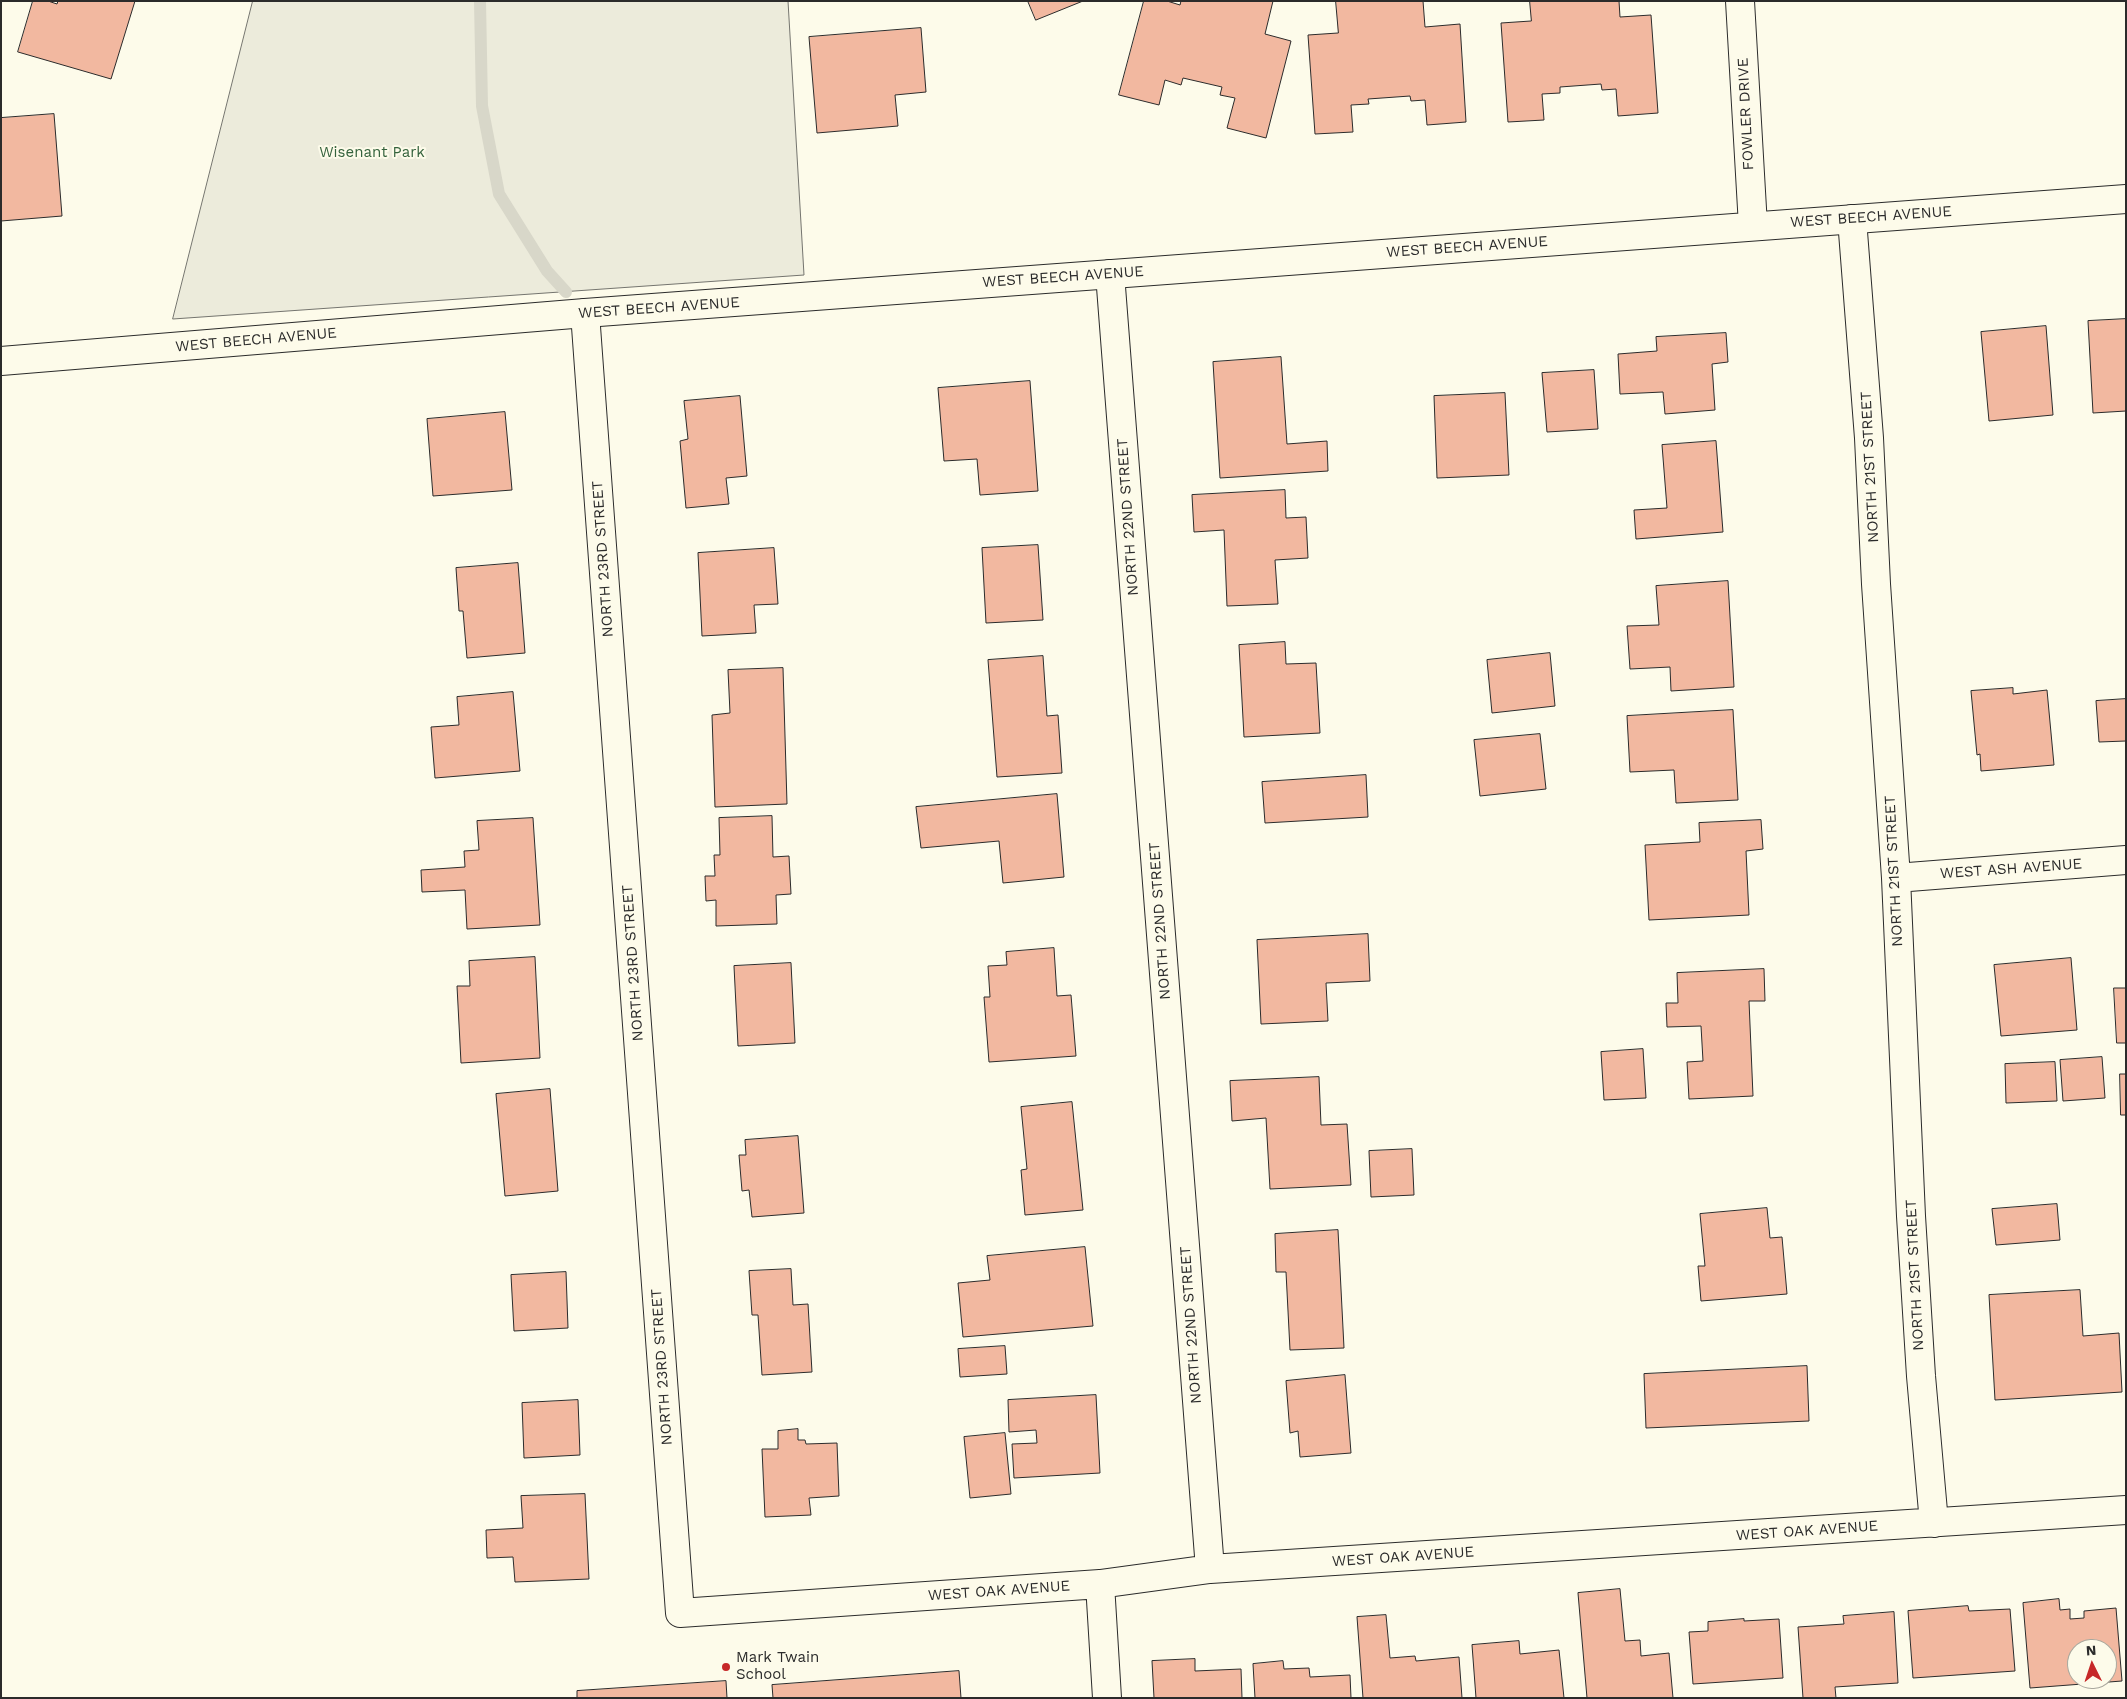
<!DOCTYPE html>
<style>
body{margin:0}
#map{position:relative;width:2127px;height:1699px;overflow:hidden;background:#fdfbea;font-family:"Work Sans",sans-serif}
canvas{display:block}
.frame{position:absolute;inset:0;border:2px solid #2b2b2b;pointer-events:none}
.north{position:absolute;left:2067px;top:1639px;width:50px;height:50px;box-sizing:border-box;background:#fdfbea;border:1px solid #a9a89e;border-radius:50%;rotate:356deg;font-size:14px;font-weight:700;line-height:20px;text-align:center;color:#2b2b2b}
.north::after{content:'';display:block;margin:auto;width:18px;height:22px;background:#c62828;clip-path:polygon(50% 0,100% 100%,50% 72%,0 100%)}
</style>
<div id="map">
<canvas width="2127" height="1699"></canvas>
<div class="frame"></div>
<div class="north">N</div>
</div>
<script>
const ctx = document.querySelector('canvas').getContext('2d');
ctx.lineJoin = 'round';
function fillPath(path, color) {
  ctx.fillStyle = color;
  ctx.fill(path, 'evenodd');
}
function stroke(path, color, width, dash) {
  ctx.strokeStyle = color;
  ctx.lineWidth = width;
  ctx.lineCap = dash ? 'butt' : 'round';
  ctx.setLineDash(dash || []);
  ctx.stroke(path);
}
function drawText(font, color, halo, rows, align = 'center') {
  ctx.font = font + ' "Work Sans",sans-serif';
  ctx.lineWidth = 4;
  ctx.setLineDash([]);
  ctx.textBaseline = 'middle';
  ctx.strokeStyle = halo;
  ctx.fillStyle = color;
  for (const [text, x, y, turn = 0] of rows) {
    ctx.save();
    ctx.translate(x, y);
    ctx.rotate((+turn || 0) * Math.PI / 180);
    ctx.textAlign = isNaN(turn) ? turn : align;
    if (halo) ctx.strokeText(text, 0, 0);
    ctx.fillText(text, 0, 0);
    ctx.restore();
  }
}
const green = new Path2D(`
 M253,1H788L804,275L173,319Z`);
const stream = new Path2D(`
 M480,1L482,106L499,194L547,271L566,292`);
const building = new Path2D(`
 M33,1H48L57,4L58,1H135L111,79L18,52Z
 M1028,1H1083L1036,20Z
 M1144,1H1167L1180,5L1181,1H1273L1265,34L1291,41L1266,138L1227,128L1235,98L1220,95L1222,87L1183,78L1181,85L1165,80L1159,105L1119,95Z
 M1336,1H1423L1425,27L1460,24L1466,122L1427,125L1425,100L1411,101L1410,96L1368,99L1369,104L1351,105L1353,132L1315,134L1308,35L1338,33Z
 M1530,1H1619L1620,17L1651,15L1658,113L1618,116L1616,89L1602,90L1601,84L1560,87V93L1542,94L1544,120L1508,122L1501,23L1531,21Z
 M921,28L926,92L895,95L898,126L817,133L809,37Z
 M54,114L62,216L1,221V118Z
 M2126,319V411L2093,413L2088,321Z
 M2046,326L2053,415L1989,421L1981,332Z
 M1726,333L1728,362L1712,364L1715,410L1665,414L1663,392L1620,394L1618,354L1657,351L1656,337Z
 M1281,357L1287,444L1327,441L1328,471L1220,478L1213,362Z
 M1594,370L1598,429L1547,432L1542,373Z
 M1030,381L1038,491L980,495L977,459L944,461L938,388Z
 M1505,393L1509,475L1437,478L1434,396Z
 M740,396L747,476L726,478L729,504L686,508L680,441L688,439L684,401Z
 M505,412L512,490L433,496L427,419Z
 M1716,441L1723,532L1636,539L1634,510L1667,508L1662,445Z
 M1285,490L1286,518L1306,517L1308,558L1275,560L1278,604L1227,606L1224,530L1194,532L1192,495Z
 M1038,545L1043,620L986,623L982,548Z
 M774,548L778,604L754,605L756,633L702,636L698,553Z
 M518,563L525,653L467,658L463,611H459L456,568Z
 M1728,581L1734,687L1671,691L1670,667L1630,669L1627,626L1659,625L1656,586Z
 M1285,642L1286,664L1316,663L1320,733L1244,737L1239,645Z
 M1550,653L1555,706L1492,713L1487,660Z
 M1043,656L1047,716L1058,715L1062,773L997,777L988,660Z
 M783,668L787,804L715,807L712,715L730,713L728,670Z
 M2013,688V694L2047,690L2054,765L1981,771L1980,754L1977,755L1971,691Z
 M513,692L520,771L435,778L431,727L459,725L457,697Z
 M2126,699V741L2099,742L2096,701Z
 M1733,710L1738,800L1676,803L1674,770L1630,772L1627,716Z
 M1540,734L1546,789L1480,796L1474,740Z
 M1366,775L1368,817L1265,823L1262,782Z
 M1057,794L1064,877L1003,883L999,841L921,848L916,807Z
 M772,816L773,857L789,856L791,894L776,895L777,924L716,926V900L706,901L705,876H715L714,855H720L719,818Z
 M533,818L540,925L467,929L465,890L422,892L421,870L465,867L464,851L479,850L477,821Z
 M1761,820L1763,849L1746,851L1749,915L1649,920L1645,845L1700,842L1699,823Z
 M1368,934L1370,981L1326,983L1328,1021L1261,1024L1257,940Z
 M1054,948L1057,996L1071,995L1076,1056L989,1062L984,997H990L988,966L1007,965L1006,952Z
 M535,957L540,1058L461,1063L457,986H470L469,961Z
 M2071,958L2077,1030L2001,1036L1994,965Z
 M791,963L795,1043L738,1046L734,966Z
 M1764,969L1765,1001H1749L1753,1096L1689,1099L1687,1062L1703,1061L1701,1026L1667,1027L1666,1003H1678L1677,973Z
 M2114,988H2126V1043H2117Z
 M1643,1049L1646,1098L1604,1100L1601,1052Z
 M2102,1057L2105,1098L2063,1101L2060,1060Z
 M2055,1062L2057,1101L2006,1103L2005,1064Z
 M2120,1074H2126V1115H2121Z
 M1319,1077L1321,1125L1347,1124L1351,1185L1270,1189L1266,1118L1232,1121L1230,1081Z
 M550,1089L558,1191L505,1196L496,1094Z
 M1072,1102L1083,1210L1025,1215L1021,1170L1027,1169L1021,1107Z
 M798,1136L804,1213L752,1217L749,1190L742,1191L739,1155H746L745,1140Z
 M1412,1149L1414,1195L1371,1197L1369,1151Z
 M2057,1204L2060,1240L1996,1245L1992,1209Z
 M1767,1208L1770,1238L1782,1237L1787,1294L1701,1301L1698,1266H1705L1700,1214Z
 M1338,1230L1344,1348L1290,1350L1286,1272H1276L1275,1234Z
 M1085,1247L1093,1326L963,1337L958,1283L990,1280L987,1256Z
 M791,1269L793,1305L808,1304L812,1372L762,1375L758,1315H752L749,1271Z
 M566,1272L568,1328L514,1331L511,1275Z
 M2080,1290L2083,1336L2119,1333L2122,1392L1995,1400L1989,1295Z
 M1005,1346L1007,1374L960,1377L958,1349Z
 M1807,1366L1809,1421L1646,1428L1644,1374Z
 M1345,1375L1351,1453L1300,1457L1298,1431L1290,1433L1286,1381Z
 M1096,1395L1100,1473L1014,1478L1012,1444L1037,1443L1036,1430L1009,1432L1008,1400Z
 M578,1400L580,1455L524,1458L522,1403Z
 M798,1429V1440H805L806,1444L837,1443L839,1496L809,1498L811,1515L765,1517L762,1449H778V1431Z
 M1005,1433L1011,1494L970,1498L964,1437Z
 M585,1494L589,1579L515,1582L513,1557L487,1558L486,1530L523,1528L521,1496Z
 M1620,1589L1625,1641L1640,1640L1641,1656L1669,1653L1673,1698H1587L1578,1593Z
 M2059,1599L2060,1610L2070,1609V1619L2084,1618V1611L2116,1608L2122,1681L2030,1688L2023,1603ZM2077,1649H2107V1679H2077Z
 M1968,1606L1969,1611L2010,1609L2015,1671L1913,1678L1908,1611Z
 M1894,1612L1898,1683L1835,1687L1836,1698H1803L1798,1627L1844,1624L1843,1616Z
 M1386,1615L1390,1658L1415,1656L1416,1661L1459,1657L1462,1698H1363L1357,1617Z
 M1744,1619V1621L1779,1619L1783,1678L1693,1684L1689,1632L1708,1631V1622Z
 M1519,1641L1520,1654L1559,1650L1564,1698H1476L1472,1645Z
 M1195,1659V1671L1241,1669L1242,1698H1154L1152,1661Z
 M1283,1661L1284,1669L1309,1668L1310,1677L1350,1675L1351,1698H1255L1253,1664Z
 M959,1671L961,1698H773L772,1685Z
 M726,1681L727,1698H577V1691Z`);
const street = new Path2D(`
 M1852,219L1869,438L1876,584L1896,878L1911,1216L1921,1376L1934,1523
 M1110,274L1210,1569
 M585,313L680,1613L1100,1584L1210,1569L2126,1510
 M1896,878L2126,860
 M1100,1584L1107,1698`);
const secondary = new Path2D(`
 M1740,1L1753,226
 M1,361L585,313L2126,199`);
const markers = [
 [726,1667,5,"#c62828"]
];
const streetNames = [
 ["FOWLER DRIVE",1746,114,-93],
 ["WEST BEECH AVENUE",1871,217,-4],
 ["WEST BEECH AVENUE",1467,247,-4],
 ["WEST BEECH AVENUE",1063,277,-4],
 ["WEST BEECH AVENUE",659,308,-4],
 ["WEST BEECH AVENUE",256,340,-5],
 ["NORTH 21ST STREET",1870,467,-93],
 ["NORTH 22ND STREET",1128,517,-94],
 ["NORTH 23RD STREET",603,559,-94],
 ["WEST ASH AVENUE",2011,869,-4],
 ["NORTH 21ST STREET",1894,871,-93],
 ["NORTH 22ND STREET",1160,921,-94],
 ["NORTH 23RD STREET",633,963,-94],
 ["NORTH 21ST STREET",1915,1275,-93],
 ["NORTH 22ND STREET",1191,1325,-94],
 ["NORTH 23RD STREET",662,1367,-94],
 ["WEST OAK AVENUE",1807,1531,-4],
 ["WEST OAK AVENUE",1403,1557,-4],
 ["WEST OAK AVENUE",999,1591,-4]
];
const parkNames = [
 ["Wisenant Park",372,153]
];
const poiNames = [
 ["Mark Twain",736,1658],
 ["School",736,1675]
];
fillPath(green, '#ecebdb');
stroke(green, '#74746e', 1);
stroke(stream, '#d8d7c9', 12);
fillPath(building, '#f2b8a0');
stroke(building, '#2b2b2b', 1);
stroke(street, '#2b2b2b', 30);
stroke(secondary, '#2b2b2b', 30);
stroke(street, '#fdfbea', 28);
stroke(secondary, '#fdfbea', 28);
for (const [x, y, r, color] of markers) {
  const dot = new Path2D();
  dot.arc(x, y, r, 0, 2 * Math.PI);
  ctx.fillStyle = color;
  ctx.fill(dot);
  stroke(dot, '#fdfbea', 2);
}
drawText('15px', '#2b2b2b', '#fdfbea', streetNames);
drawText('15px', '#34623c', '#fdfbea', parkNames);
drawText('15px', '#2b2b2b', '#fdfbea', poiNames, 'left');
</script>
